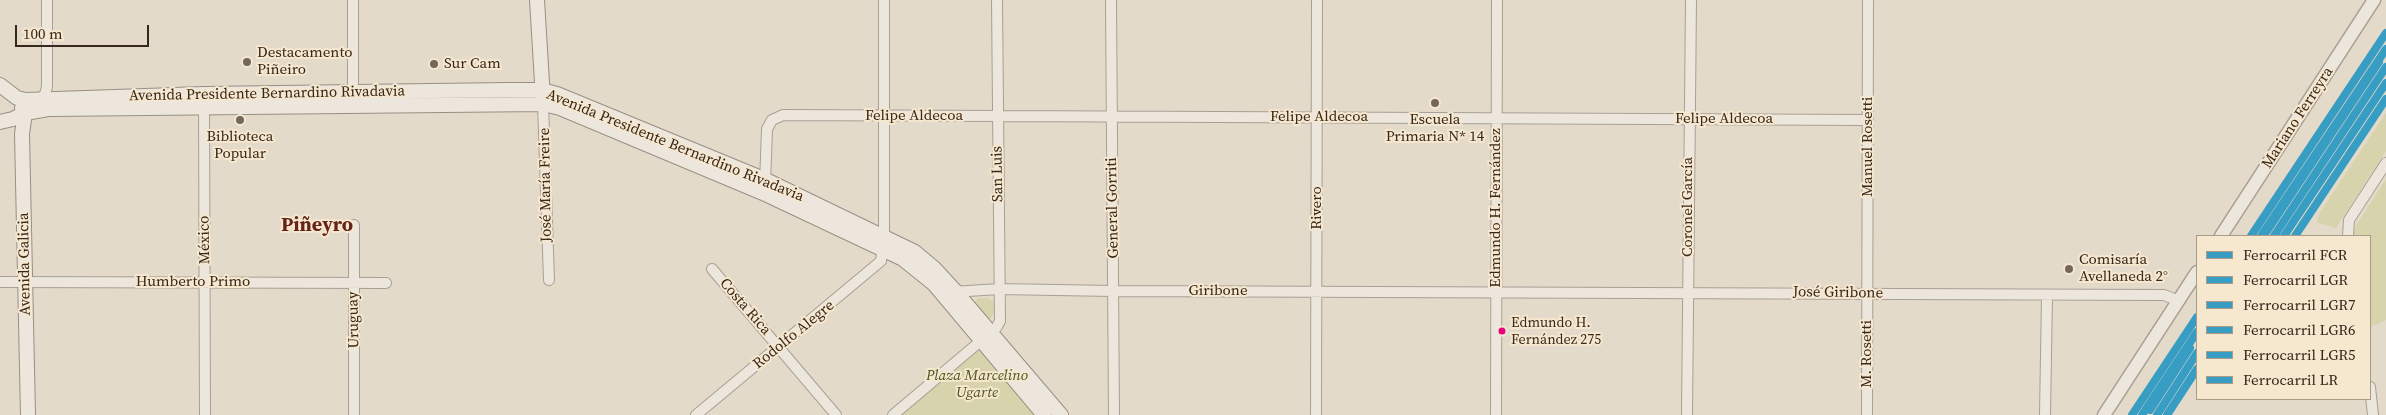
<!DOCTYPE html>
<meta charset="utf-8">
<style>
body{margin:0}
#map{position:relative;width:2386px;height:415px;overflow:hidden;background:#e4daca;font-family:"Source Serif 4",serif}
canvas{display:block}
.legend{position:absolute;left:2196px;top:235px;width:175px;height:165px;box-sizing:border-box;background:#f6e7cf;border:1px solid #aa9a87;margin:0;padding:6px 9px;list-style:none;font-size:15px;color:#37271c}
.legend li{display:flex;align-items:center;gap:10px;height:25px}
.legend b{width:25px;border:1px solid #aa9a87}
.scale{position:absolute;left:15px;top:25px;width:134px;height:22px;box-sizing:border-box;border:2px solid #37271c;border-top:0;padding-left:6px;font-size:15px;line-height:18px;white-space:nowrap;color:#37271c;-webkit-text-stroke:4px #f6e7cf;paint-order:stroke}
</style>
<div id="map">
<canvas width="2386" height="415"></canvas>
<ul class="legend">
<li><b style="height:6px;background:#379dc3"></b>Ferrocarril FCR</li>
<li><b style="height:6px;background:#379dc3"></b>Ferrocarril LGR</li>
<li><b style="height:6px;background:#379dc3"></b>Ferrocarril LGR7</li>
<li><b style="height:6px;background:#379dc3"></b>Ferrocarril LGR6</li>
<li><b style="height:6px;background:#379dc3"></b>Ferrocarril LGR5</li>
<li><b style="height:6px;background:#379dc3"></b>Ferrocarril LR</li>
</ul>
<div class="scale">100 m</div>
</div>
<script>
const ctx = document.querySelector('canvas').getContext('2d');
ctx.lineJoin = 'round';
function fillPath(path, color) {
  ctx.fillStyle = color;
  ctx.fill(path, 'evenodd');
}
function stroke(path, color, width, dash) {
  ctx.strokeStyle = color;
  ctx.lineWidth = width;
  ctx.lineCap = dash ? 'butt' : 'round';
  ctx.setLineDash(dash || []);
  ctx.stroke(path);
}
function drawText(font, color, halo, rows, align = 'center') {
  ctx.font = font + ' "Source Serif 4",serif';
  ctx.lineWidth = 4;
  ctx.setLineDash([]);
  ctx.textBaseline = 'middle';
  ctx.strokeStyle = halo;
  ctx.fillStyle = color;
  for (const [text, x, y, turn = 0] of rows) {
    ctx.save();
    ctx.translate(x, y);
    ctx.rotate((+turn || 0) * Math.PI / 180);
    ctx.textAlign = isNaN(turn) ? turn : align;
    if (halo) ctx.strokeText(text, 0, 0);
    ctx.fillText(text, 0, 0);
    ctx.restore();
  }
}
const green = new Path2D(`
 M2386,113V151L2336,228L2317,222L2319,214Z
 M2386,179V320L2370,327V236H2353L2352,232Z
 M978,298H988L994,302V313L991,318L987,319L973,304Z
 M981,341L1044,415H893Z`);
const minor = new Path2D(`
 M1111,0L1114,415
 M353,99V0
 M204,101L205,415
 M37,103L45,94L47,87V0
 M543,104L549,280
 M765,184L767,129L772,120L783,115L1868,120
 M354,225V415
 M2348,236L2349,220L2386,163
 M712,269L836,415
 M0,282L386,283
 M952,292L999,289L1113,291L2164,295L2179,301
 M2370,387L2373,415
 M696,415L881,261L884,237V0
 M893,415L996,328L1000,321L997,0
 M1316,415L1317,0
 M1496,415L1497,0
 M1687,415L1691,0
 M1867,415L1868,0
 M2045,415L2047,295`);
const tertiary = new Path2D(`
 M2221,236L2374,0
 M2104,415L2197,272`);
const secondary = new Path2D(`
 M537,0L543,99
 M0,85L17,98L26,100L204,94L508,90H542L557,94L766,180L915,252L934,268L956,292L1061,415
 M22,108L25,113L22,134L28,415
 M0,122L13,119L25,113L48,109L543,104L560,108L763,193L903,259L934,284L1044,415`);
const rail1 = new Path2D(`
 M2274,236L2386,67
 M2157,415L2197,353`);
const rail2 = new Path2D(`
 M2284,236L2386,83
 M2167,415L2197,369`);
const rail3 = new Path2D(`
 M2251,236L2386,33
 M2132,415L2197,317`);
const rail4 = new Path2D(`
 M2261,236L2386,49
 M2142,415L2197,332`);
const rail5 = new Path2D(`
 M2267,231L2379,62
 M2150,410L2190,348`);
const rail6 = new Path2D(`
 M2295,236L2386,99`);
const markers = [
 [247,62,5,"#746659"],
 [434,64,5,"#746659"],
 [1435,103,5,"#746659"],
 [240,120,5,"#746659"],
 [2069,269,5,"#746659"],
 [1502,331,4.5,"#e5007d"]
];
const busNames = [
 ["Edmundo H.",1511,323],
 ["Fernández 275",1511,340]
];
const poiNames = [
 ["Destacamento",257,53],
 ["Piñeiro",257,70],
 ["Sur Cam",444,64],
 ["Escuela",1435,120,"center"],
 ["Primaria N* 14",1435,137,"center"],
 ["Biblioteca",240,137,"center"],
 ["Popular",240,154,"center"],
 ["Comisaría",2079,260],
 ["Avellaneda 2°",2079,277]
];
const streetNames = [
 ["Avenida Presidente Bernardino Rivadavia",267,94,-1],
 ["Felipe Aldecoa",914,116],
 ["Felipe Aldecoa",1319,117],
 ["Mariano Ferreyra",2298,118,-57],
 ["Felipe Aldecoa",1724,119],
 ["Avenida Presidente Bernardino Rivadavia",675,146,22],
 ["Manuel Rosetti",1868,147,-90],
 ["San Luis",998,174,-91],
 ["José María Freire",546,185,-91],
 ["Coronel García",1688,207,-90],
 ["General Gorriti",1113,208,-91],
 ["Rivero",1317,208,-90],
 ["Edmundo H. Fernández",1496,208,-90],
 ["México",205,240,-91],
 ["Avenida Galicia",25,264,-91],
 ["Humberto Primo",193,282],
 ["Giribone",1218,291],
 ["José Giribone",1838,293,1],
 ["Costa Rica",745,307,49],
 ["Uruguay",354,320,-91],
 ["Rodolfo Alegre",794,335,-39],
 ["M. Rosetti",1867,354,-90]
];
const parkNames = [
 ["Plaza Marcelino",977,376],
 ["Ugarte",977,393]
];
const districtNames = [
 ["Piñeyro",317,226]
];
fillPath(green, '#d7d3ac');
stroke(minor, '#a99f94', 12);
stroke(tertiary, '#a99f94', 15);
stroke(secondary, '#998f84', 16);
stroke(minor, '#ece6dd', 10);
stroke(tertiary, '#ece6dd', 12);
stroke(secondary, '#ece6dd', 14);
stroke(rail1, '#379dc3', 8);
stroke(rail2, '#379dc3', 8);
stroke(rail3, '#379dc3', 8);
stroke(rail4, '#379dc3', 8);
stroke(rail5, '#379dc3', 8);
stroke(rail6, '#379dc3', 8);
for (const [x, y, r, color] of markers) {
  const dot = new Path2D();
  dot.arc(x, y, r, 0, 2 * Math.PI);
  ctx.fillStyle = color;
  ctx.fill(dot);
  stroke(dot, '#f6e7cf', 2);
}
drawText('14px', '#37271c', '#f6e7cf', busNames, 'left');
drawText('15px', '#37271c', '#f6e7cf', poiNames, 'left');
drawText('15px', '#37271c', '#f6e7cf', streetNames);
drawText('italic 15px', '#4c5422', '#f6e7cf', parkNames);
drawText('bold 20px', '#65231a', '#f6e7cf', districtNames);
</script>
